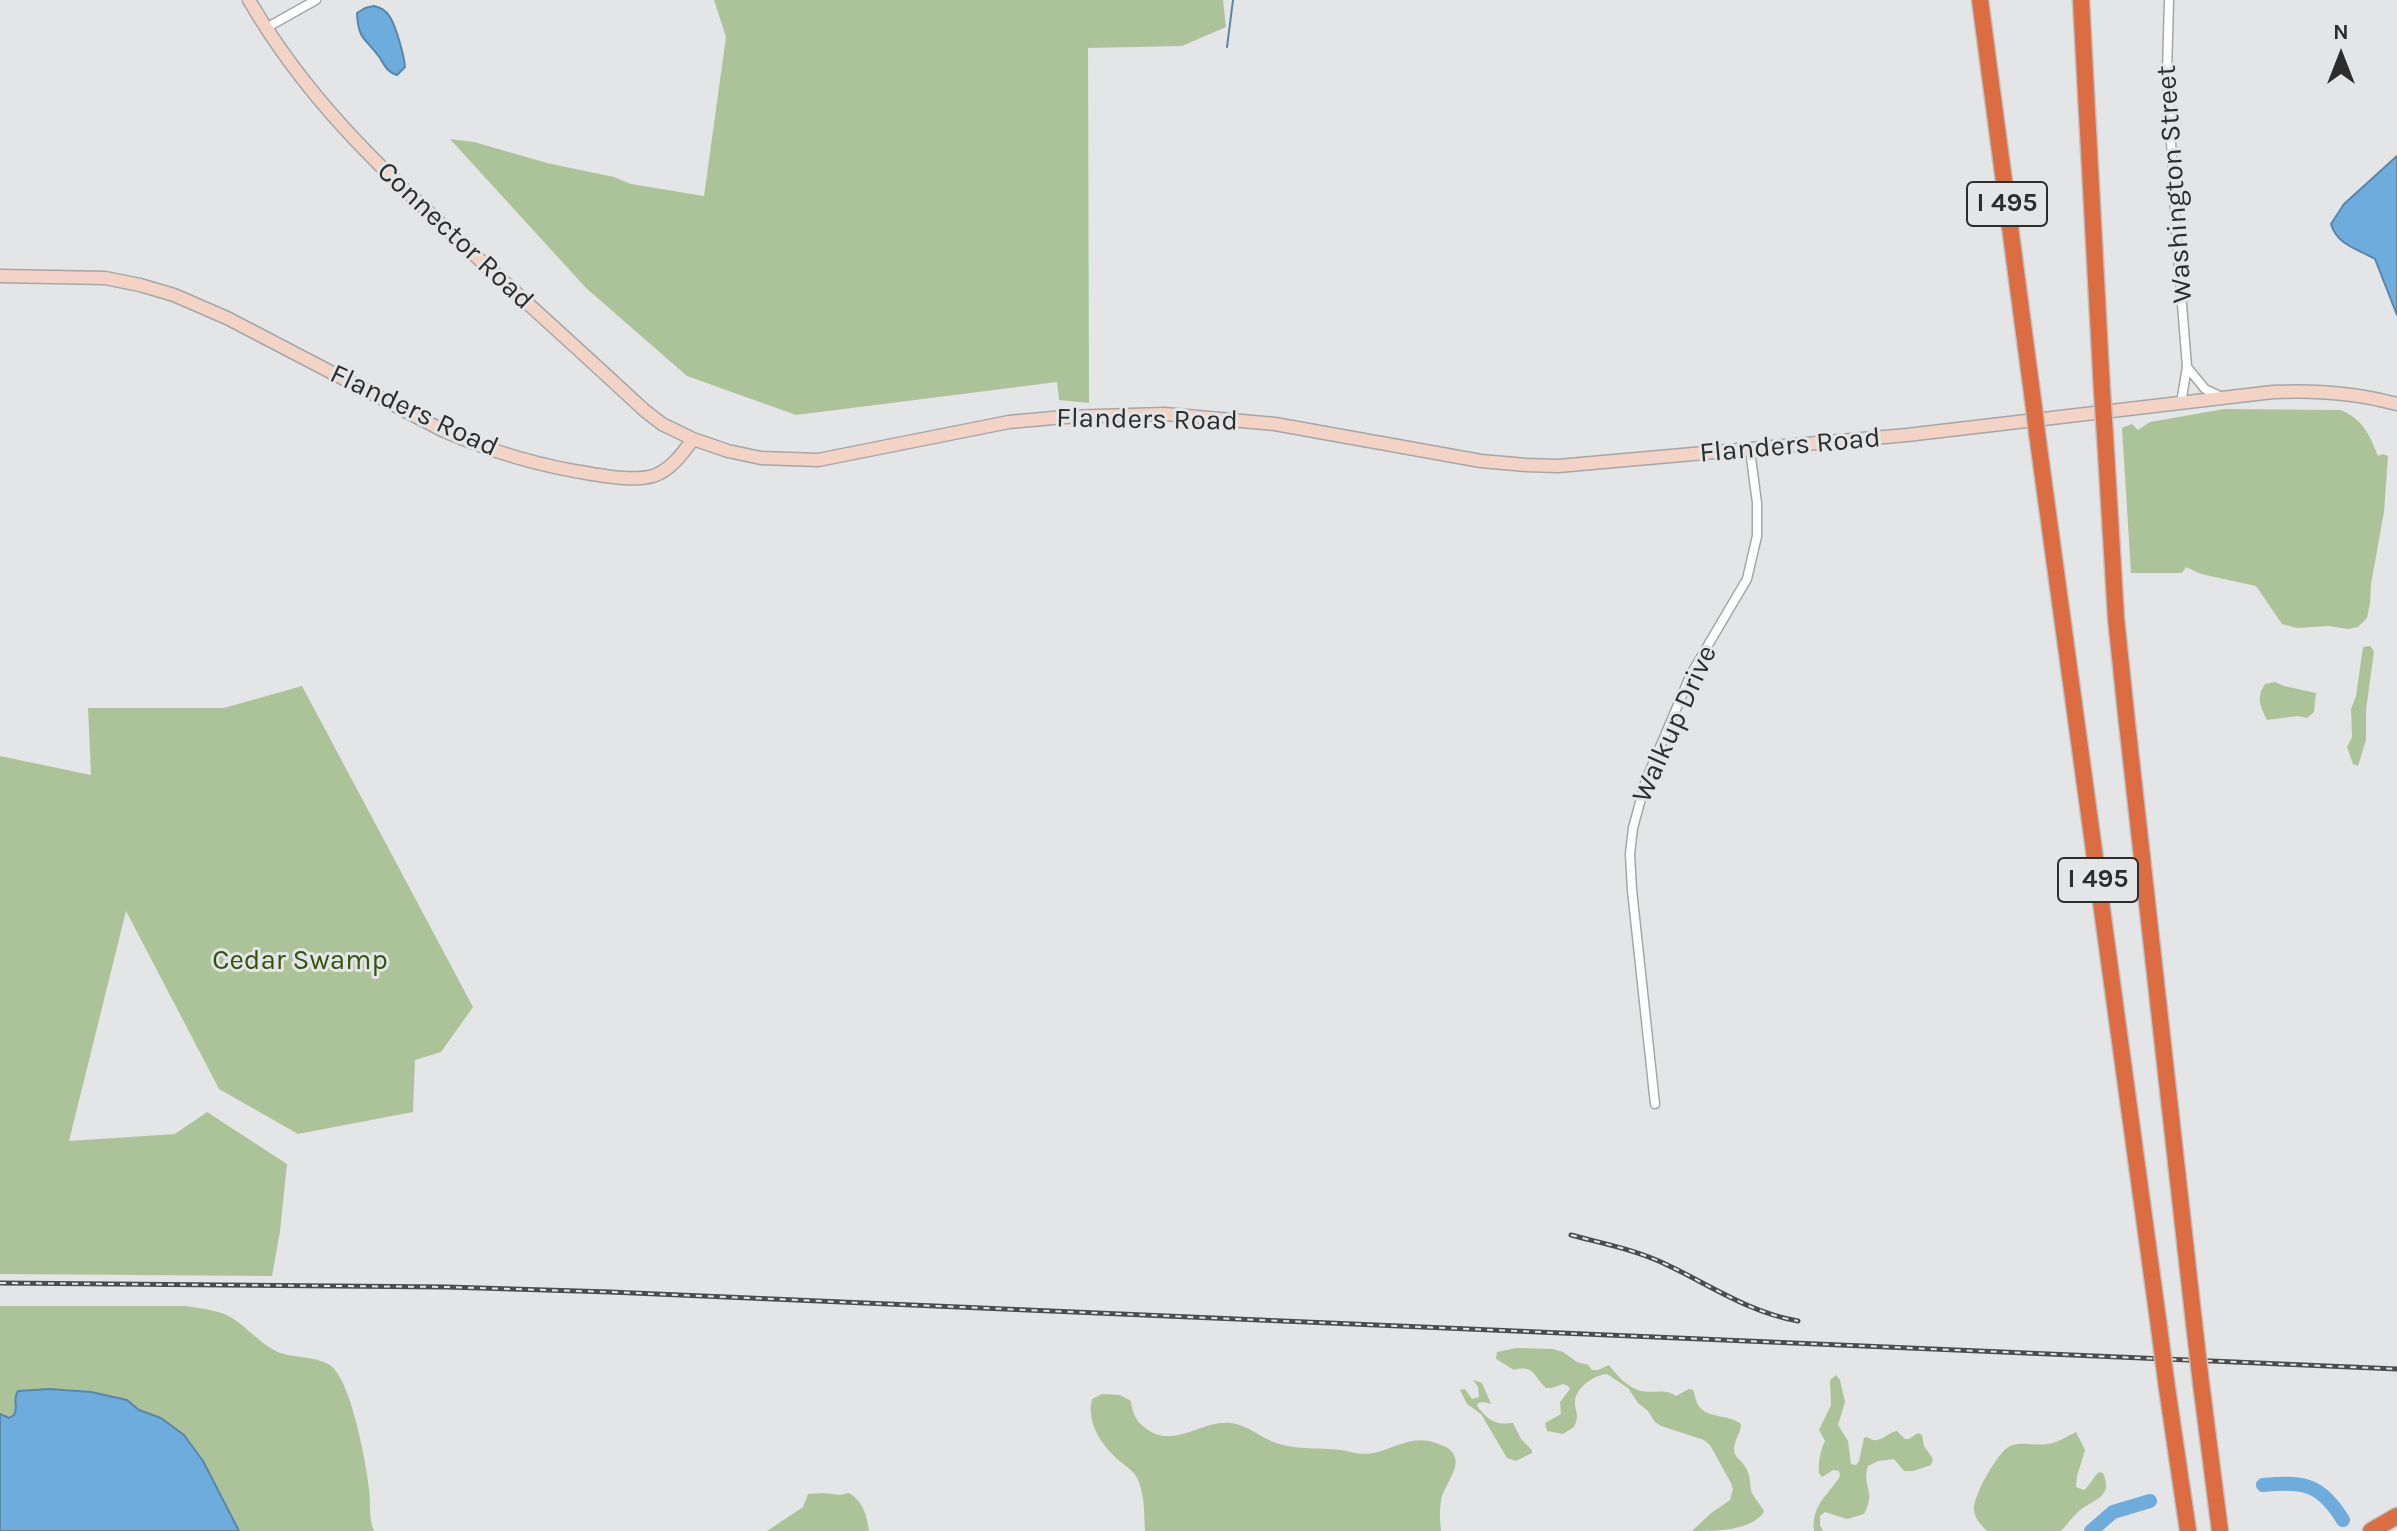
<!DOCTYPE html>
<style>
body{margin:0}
#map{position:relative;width:2397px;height:1531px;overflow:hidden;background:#e4e5e6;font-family:Karla,sans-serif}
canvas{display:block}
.north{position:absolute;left:2301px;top:16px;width:80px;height:80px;-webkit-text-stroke:6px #e4e5e6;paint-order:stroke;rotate:0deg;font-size:22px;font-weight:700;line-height:32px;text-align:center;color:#2d2d2e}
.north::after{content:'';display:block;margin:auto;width:28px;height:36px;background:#2d2d2e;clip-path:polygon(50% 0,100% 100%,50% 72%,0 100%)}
</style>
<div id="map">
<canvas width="2397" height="1531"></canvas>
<div class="north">N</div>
</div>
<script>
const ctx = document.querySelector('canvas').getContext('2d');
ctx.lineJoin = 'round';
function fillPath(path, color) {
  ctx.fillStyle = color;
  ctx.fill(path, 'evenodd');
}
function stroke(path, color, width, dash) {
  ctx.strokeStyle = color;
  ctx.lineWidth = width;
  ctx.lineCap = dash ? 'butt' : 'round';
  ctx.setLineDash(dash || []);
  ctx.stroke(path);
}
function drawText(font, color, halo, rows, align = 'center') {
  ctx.font = font + ' Karla,sans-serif';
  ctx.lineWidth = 6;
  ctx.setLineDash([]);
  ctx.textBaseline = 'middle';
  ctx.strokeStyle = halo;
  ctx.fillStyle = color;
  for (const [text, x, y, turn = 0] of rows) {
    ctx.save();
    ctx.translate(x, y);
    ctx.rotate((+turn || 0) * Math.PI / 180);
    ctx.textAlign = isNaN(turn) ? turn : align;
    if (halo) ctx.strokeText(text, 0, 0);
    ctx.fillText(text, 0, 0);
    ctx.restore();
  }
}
const green = new Path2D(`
 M714,0H1223L1226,27L1182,46L1088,48L1089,403L1059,400L1057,382L796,415L687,376L586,288L450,139L474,142L547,163L614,177L631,184L704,196L726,37Z
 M2224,409L2340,410C2362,418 2370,435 2378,456L2383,454L2388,456L2384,512L2371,584L2370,603L2367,618L2358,627L2348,629L2328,626L2297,628L2282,624L2256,586L2201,574L2186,567L2182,573H2131L2122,428L2132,424L2138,430L2150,422Z
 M2370,646L2374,651L2366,710V740L2358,766L2353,764L2347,747L2352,737L2351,709L2356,696L2363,647Z
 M2275,682L2284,686L2316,693L2314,712L2307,718L2298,716L2267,720C2260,705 2256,698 2265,684Z
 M302,686L473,1007L441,1052L415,1060L413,1112L298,1134L219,1089L126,911L69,1141L175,1134L207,1112L287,1164L280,1231L272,1276L0,1274V756L91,775L88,708H224Z
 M0,1306H185C204,1309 223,1310 238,1322C250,1331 259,1341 272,1349C290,1360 314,1354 331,1366C351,1381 366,1462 369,1488C371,1503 368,1517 374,1531H239L220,1493L193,1446L184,1435L154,1415L139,1410L127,1400L67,1389L28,1390L15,1402C17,1410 18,1414 9,1418L0,1414Z
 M1517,1348L1553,1349L1563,1352L1577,1362L1588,1365L1592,1370H1598L1609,1365C1617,1375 1625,1385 1638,1390C1652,1395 1664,1387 1676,1396L1689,1389L1693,1390C1695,1394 1695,1399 1697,1403C1705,1420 1728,1413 1741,1424C1741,1433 1734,1440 1734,1449C1734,1457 1740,1459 1744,1465C1750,1473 1750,1481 1751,1490C1753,1498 1761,1504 1764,1512C1751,1531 1716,1531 1692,1531L1710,1514L1730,1500L1733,1489L1731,1483L1710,1445L1704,1440L1661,1426L1655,1422L1648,1411L1638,1403L1628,1388L1607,1374C1594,1375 1575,1388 1575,1402C1575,1413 1580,1414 1574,1427L1563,1434L1547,1431L1545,1423L1561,1414L1560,1402L1570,1389L1568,1386L1563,1384L1552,1388H1546C1534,1377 1534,1364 1514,1370L1496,1359L1497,1352Z
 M1836,1375L1840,1380L1845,1402L1838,1425L1848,1441L1851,1464L1856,1465L1859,1461L1864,1438L1867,1437C1879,1446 1886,1433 1897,1431L1905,1439H1909L1918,1433L1922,1435L1924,1446L1933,1459L1931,1465L1913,1471H1904L1894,1459L1878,1461L1868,1466C1861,1486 1877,1491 1864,1514L1847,1519L1825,1512L1820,1516V1525L1823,1531H1814C1811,1504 1829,1495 1840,1476L1839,1471L1833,1470L1822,1477L1819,1473C1818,1462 1820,1452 1825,1441L1819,1430L1831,1405L1830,1380Z
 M1473,1380L1482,1383L1491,1404L1484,1402L1478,1403L1477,1406C1489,1421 1494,1425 1513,1423L1521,1439L1532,1450V1453L1516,1461L1507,1458L1481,1414L1467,1404L1460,1390L1465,1389L1472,1399L1479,1397L1478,1387Z
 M1102,1394L1120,1395L1131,1401C1132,1411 1135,1420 1144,1427C1174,1451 1199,1420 1231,1423C1246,1425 1256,1434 1269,1440C1292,1451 1317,1447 1341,1450C1349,1451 1357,1454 1365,1454C1394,1452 1410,1431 1441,1445C1445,1447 1448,1447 1451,1451C1465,1465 1443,1485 1441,1501C1439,1511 1440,1521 1441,1531H1145C1144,1513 1145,1492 1136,1476C1133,1471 1127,1467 1122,1463C1103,1447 1086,1425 1092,1399Z
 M2076,1432L2085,1450L2077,1476L2076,1487L2084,1490C2091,1484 2093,1477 2099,1472L2103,1473C2114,1498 2093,1499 2079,1511C2072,1517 2067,1525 2061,1531H1987C1981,1525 1975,1519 1974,1510C1972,1498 1998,1451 2010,1446C2021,1441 2035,1446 2047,1444C2057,1443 2066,1437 2076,1432Z
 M823,1493L840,1495L849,1493C863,1501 867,1516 869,1531H767L803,1507L808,1494Z`);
const water = new Path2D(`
 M374,6C381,8 386,10 390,17C396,27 404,55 405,67L397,75C387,72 385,66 380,58C367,39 358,41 357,13L365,8Z
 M2397,156V315L2375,259C2358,249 2337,245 2331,224L2344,204Z
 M50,1389L91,1392L127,1400L139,1410L161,1418L184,1435L203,1461L239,1531H0V1414L9,1418L14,1415C19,1407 12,1400 18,1391Z`);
const stream = new Path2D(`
 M1227,47L1233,0`);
const river = new Path2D(`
 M2263,1485C2304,1481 2321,1484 2343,1520
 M2091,1531L2113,1512L2150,1501`);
const street = new Path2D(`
 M2169,0L2167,72L2176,229L2187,367L2181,403
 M266,28L316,0
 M2187,367L2205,389L2222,397
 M1655,1104L1632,890L1630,854L1633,828L1646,780L1691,674L1747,579L1757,536V503L1750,450`);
const secondary = new Path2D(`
 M249,0C309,103 383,170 469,250C527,303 586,356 644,410L662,424L693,439
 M0,276L105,278L140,285L174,295L227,318L444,431C492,452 540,466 592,474C611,477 634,481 653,476C671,470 683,453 693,439L728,451L761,458L818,460L1009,422L1064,417L1165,414L1275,424L1481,461L1526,465L1558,466L1907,435L2273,392C2315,390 2356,393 2397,404`);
const highway = new Path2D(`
 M1980,0L2034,408
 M2081,0L2102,391
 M2037,433L2159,1327
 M2105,435L2116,618L2126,714L2194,1323
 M2201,1383L2220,1531
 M2167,1388L2188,1531
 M2371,1531L2397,1516`);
const rail = new Path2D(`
 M1571,1235C1601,1243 1632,1249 1661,1262C1707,1283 1747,1312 1798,1321
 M0,1283L447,1287L610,1292L2397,1369`);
const highwayBridge = new Path2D(`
 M2102,391L2105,435
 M2034,408L2037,433
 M2194,1323L2201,1383
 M2159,1327L2167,1388`);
const shields = [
 [2007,204,80],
 [2098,880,80]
];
const shieldNames = [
 ["I 495",2007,204],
 ["I 495",2098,880]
];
const streetNames = [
 ["Washington Street",2175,184,-94],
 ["Connector Road",455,236,43],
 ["Flanders Road",414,411,25],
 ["Flanders Road",1147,420,1],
 ["Flanders Road",1790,446,-5],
 ["Walkup Drive",1675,724,-66]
];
const parkNames = [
 ["Cedar Swamp",300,961]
];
fillPath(green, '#acc39a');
fillPath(water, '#6eacde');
stroke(water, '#5a86a9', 2);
stroke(stream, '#5a86a9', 2);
stroke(river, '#6eacde', 14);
stroke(street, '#a5a6a7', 11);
stroke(secondary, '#a5a6a7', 15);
stroke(highway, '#c0c0c0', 19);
stroke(street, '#fff', 8);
stroke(secondary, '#f4d3c7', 12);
stroke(highway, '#dc6d43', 16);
stroke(rail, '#4c4c4d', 5);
stroke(rail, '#e4e5e6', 2, [6]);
stroke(highwayBridge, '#c0c0c0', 19, []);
stroke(highwayBridge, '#dc6d43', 16);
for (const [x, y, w] of shields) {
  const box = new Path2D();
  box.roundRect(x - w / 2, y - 22, w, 44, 6);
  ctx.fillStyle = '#e4e5e6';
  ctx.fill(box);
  stroke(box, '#2d2d2e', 2);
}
drawText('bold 26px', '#2d2d2e', null, shieldNames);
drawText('28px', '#2d2d2e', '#e4e5e6', streetNames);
drawText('28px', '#33530e', '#e4e5e6', parkNames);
</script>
